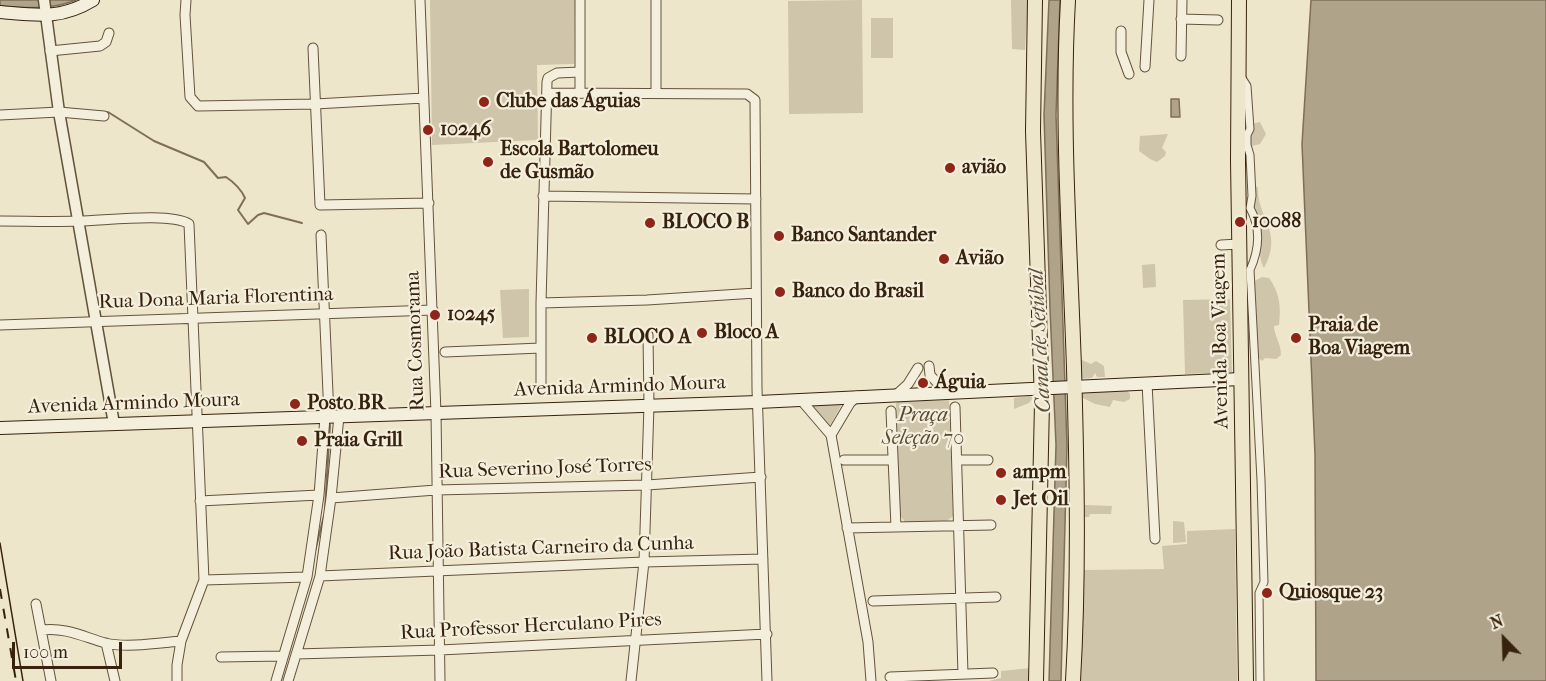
<!DOCTYPE html>
<meta charset="utf-8">
<style>
body{margin:0}
#map{position:relative;width:1546px;height:681px;overflow:hidden;background:#eee6ca;font-family:"IM FELL French Canon",serif}
canvas{display:block}
.north{position:absolute;left:1474px;top:609px;width:60px;height:60px;-webkit-text-stroke:4px #f4efdd;paint-order:stroke;rotate:337deg;font-size:16px;font-weight:700;line-height:24px;text-align:center;color:#36220d}
.north::after{content:'';display:block;margin:auto;width:21px;height:27px;background:#36220d;clip-path:polygon(50% 0,100% 100%,50% 72%,0 100%)}
.scale{position:absolute;left:12px;top:642px;width:110px;height:27px;box-sizing:border-box;border:3px solid #36220d;border-top:0;padding-left:8px;font-size:18px;line-height:21px;white-space:nowrap;color:#36220d;-webkit-text-stroke:4px #f4efdd;paint-order:stroke}
</style>
<div id="map">
<canvas width="1546" height="681"></canvas>
<div class="north">N</div>
<div class="scale">100 m</div>
</div>
<script>
const ctx = document.querySelector('canvas').getContext('2d');
ctx.lineJoin = 'round';
function fillPath(path, color) {
  ctx.fillStyle = color;
  ctx.fill(path, 'evenodd');
}
function stroke(path, color, width, dash) {
  ctx.strokeStyle = color;
  ctx.lineWidth = width;
  ctx.lineCap = dash ? 'butt' : 'round';
  ctx.setLineDash(dash || []);
  ctx.stroke(path);
}
function drawText(font, color, halo, rows, align = 'center') {
  ctx.font = font + ' "IM FELL French Canon",serif';
  ctx.lineWidth = 4.5;
  ctx.setLineDash([]);
  ctx.textBaseline = 'middle';
  ctx.strokeStyle = halo;
  ctx.fillStyle = color;
  for (const [text, x, y, turn = 0] of rows) {
    ctx.save();
    ctx.translate(x, y);
    ctx.rotate((+turn || 0) * Math.PI / 180);
    ctx.textAlign = isNaN(turn) ? turn : align;
    if (halo) ctx.strokeText(text, 0, 0);
    ctx.fillText(text, 0, 0);
    ctx.restore();
  }
}
const green = new Path2D(`
 M430,0H575L574,64L537,65L538,140L432,145Z
 M862,0L863,113L789,114L788,1Z
 M1011,0H1028L1025,50L1012,49Z
 M871,18H893V58H871Z
 M1260,122L1266,134L1260,144L1252,146L1249,140L1251,124Z
 M1168,134L1162,148L1166,152L1165,156L1157,162L1150,159L1139,151L1140,136Z
 M1254,184L1258,188C1257,218 1284,232 1264,268C1254,249 1265,225 1252,209Z
 M1155,264L1156,287L1143,288L1142,265Z
 M1262,277L1269,278C1280,293 1281,307 1279,325L1274,326C1274,335 1281,343 1281,355L1276,359L1265,358L1262,361L1256,355L1253,282Z
 M529,289V337L503,338L500,290Z
 M1230,299L1232,372L1185,374L1183,300Z
 M1077,356L1084,361L1091,364L1096,361L1104,366L1105,377H1097L1095,373L1092,378L1075,379Z
 M1083,389H1126L1130,394V399L1124,402L1113,400L1110,407L1095,404L1081,397Z
 M1030,396L1033,398L1029,403L1014,409V398Z
 M949,400L953,516L947,521L905,522L900,515L896,404L897,402Z
 M843,402L829,427L811,404Z
 M1085,505L1112,506L1111,514H1090L1089,517H1084Z
 M1173,521L1184,522L1186,542L1173,543Z
 M1235,529L1237,681H1081L1084,570L1164,569L1162,546L1187,544V531Z
 M1031,668L1030,681H989L1001,678V671Z`);
const water = new Path2D(`
 M0,0H76C51,10 26,8 0,6Z
 M1049,0H1060L1056,115L1067,446L1061,681H1049L1056,445L1050,309L1044,115Z
 M1311,0H1546V681H1316L1315,455L1302,144Z
 M1171,99H1179L1180,117H1171Z`);
const stream = new Path2D(`
 M108,112L154,141L204,162L218,178L226,177C235,183 241,189 245,198L238,210L248,224L258,215L264,213L302,223
 M325,510L330,425
 M315,551L324,516`);
const pedestrian = new Path2D(`
 M1242,78L1247,86L1250,129L1247,135V145L1250,155L1252,196L1250,208C1261,228 1259,250 1250,270L1261,480L1264,582L1259,593L1260,681`);
const minor = new Path2D(`
 M186,0L185,15L190,97L198,106L315,104L424,98
 M420,0L436,413L440,681
 M1181,19L1218,20
 M1121,31V52L1129,74
 M313,48L320,205L429,203
 M50,51L100,46L106,42L109,33
 M1181,56L1182,0
 M1145,67L1149,0
 M547,93L747,94L755,100L757,389L767,681
 M580,93V0
 M656,93V0
 M0,115L59,112L104,116
 M543,196L756,199
 M0,221C26,221 52,222 79,221C102,221 171,212 189,224L204,580L181,641L177,665V681
 M321,235L329,416
 M1221,245L1239,244
 M541,303L647,300L756,293
 M0,325L433,310
 M445,352L541,348
 M929,366L930,375L946,392
 M1147,383L1155,539
 M541,391V303L547,82L548,78L557,73L580,72
 M897,394L908,384L918,368
 M801,400L831,435L868,642L871,681
 M955,407L963,674
 M891,411L896,527
 M831,435L850,403L857,396
 M844,460H893
 M957,460H988
 M331,498L436,490L647,485L761,477
 M200,501L319,495
 M847,528L991,525
 M320,576L644,562L763,559
 M204,580L307,577
 M873,601L996,597
 M36,604L51,681
 M42,630C65,627 84,637 105,643C126,648 159,643 181,641
 M106,643L115,681
 M296,654L440,650L767,634
 M221,657L283,656
 M890,677L993,673
 M276,681L307,577L319,495L325,417
 M288,681L320,576L331,498L339,416
 M631,681L644,562L649,405L648,335`);
const tertiary = new Path2D(`
 M44,0L59,112L114,424`);
const secondary = new Path2D(`
 M0,12C36,15 60,20 93,0
 M0,428L758,402L1241,379`);
const primary = new Path2D(`
 M1035,0L1033,131L1042,403L1036,681
 M1068,0C1061,123 1070,245 1074,368C1077,472 1079,577 1073,681
 M1239,0L1238,161L1246,681`);
const tram = new Path2D(`
 M0,543L23,681`);
const rail = new Path2D(`
 M0,589L16,681`);
const markers = [
 [484,102,6,"#8f2418"],
 [428,130,6,"#8f2418"],
 [488,162,6,"#8f2418"],
 [950,168,6,"#8f2418"],
 [1240,222,6,"#8f2418"],
 [650,223,6,"#8f2418"],
 [779,236,6,"#8f2418"],
 [944,259,6,"#8f2418"],
 [780,292,6,"#8f2418"],
 [435,315,6,"#8f2418"],
 [702,333,6,"#8f2418"],
 [592,338,6,"#8f2418"],
 [1296,338,6,"#8f2418"],
 [923,383,6,"#8f2418"],
 [295,404,6,"#8f2418"],
 [302,441,6,"#8f2418"],
 [1001,473,6,"#8f2418"],
 [1001,500,6,"#8f2418"],
 [1267,593,6,"#8f2418"]
];
const poiNames = [
 ["Clube das Águias",496,102],
 ["10246",440,130],
 ["Escola Bartolomeu",500,150],
 ["de Gusmão",500,173],
 ["avião",962,168],
 ["10088",1252,222],
 ["BLOCO B",662,223],
 ["Banco Santander",791,236],
 ["Avião",956,259],
 ["Banco do Brasil",792,292],
 ["10245",447,315],
 ["Praia de",1308,326],
 ["Boa Viagem",1308,349],
 ["Bloco A",714,333],
 ["BLOCO A",604,338],
 ["Águia",935,383],
 ["Posto BR",307,404],
 ["Praia Grill",314,441],
 ["ampm",1013,473],
 ["Jet Oil",1013,500],
 ["Quiosque 23",1279,593]
];
const streetNames = [
 ["Rua Dona Maria Florentina",216,299,-2],
 ["Rua Cosmorama",416,341,-92],
 ["Avenida Boa Viagem",1221,341,-91],
 ["Avenida Armindo Moura",620,387,-2],
 ["Avenida Armindo Moura",134,404,-2],
 ["Rua Severino José Torres",545,469,-2],
 ["Rua João Batista Carneiro da Cunha",541,549,-2],
 ["Rua Professor Herculano Pires",531,627,-3]
];
const parkNames = [
 ["Praça",923,416],
 ["Seleção 70",923,439]
];
const waterNames = [
 ["Canal de Setúbal",1041,341,-93]
];
fillPath(green, '#cfc5aa');
fillPath(water, '#afa38a');
stroke(water, '#7f6f58', 1.5);
stroke(stream, '#7f6f58', 2);
stroke(pedestrian, '#64533c', 9);
stroke(minor, '#64533c', 11);
stroke(tertiary, '#64533c', 13);
stroke(secondary, '#36220d', 14);
stroke(primary, '#36220d', 16);
stroke(pedestrian, '#f4efdd', 7);
stroke(minor, '#f4efdd', 9);
stroke(tertiary, '#f4efdd', 10);
stroke(secondary, '#f4efdd', 12);
stroke(primary, '#eee6ca', 14);
stroke(tram, '#36220d', 1.5);
stroke(rail, '#36220d', 2, [10, 10]);
for (const [x, y, r, color] of markers) {
  const dot = new Path2D();
  dot.arc(x, y, r, 0, 2 * Math.PI);
  ctx.fillStyle = color;
  ctx.fill(dot);
  stroke(dot, '#f4efdd', 2);
}
drawText('bold 20px', '#36220d', '#f4efdd', poiNames, 'left');
drawText('20px', '#36220d', '#f4efdd', streetNames);
drawText('italic 20px', '#5c4b34', '#f4efdd', parkNames);
drawText('italic 21px', '#604f39', '#f4efdd', waterNames);
</script>
